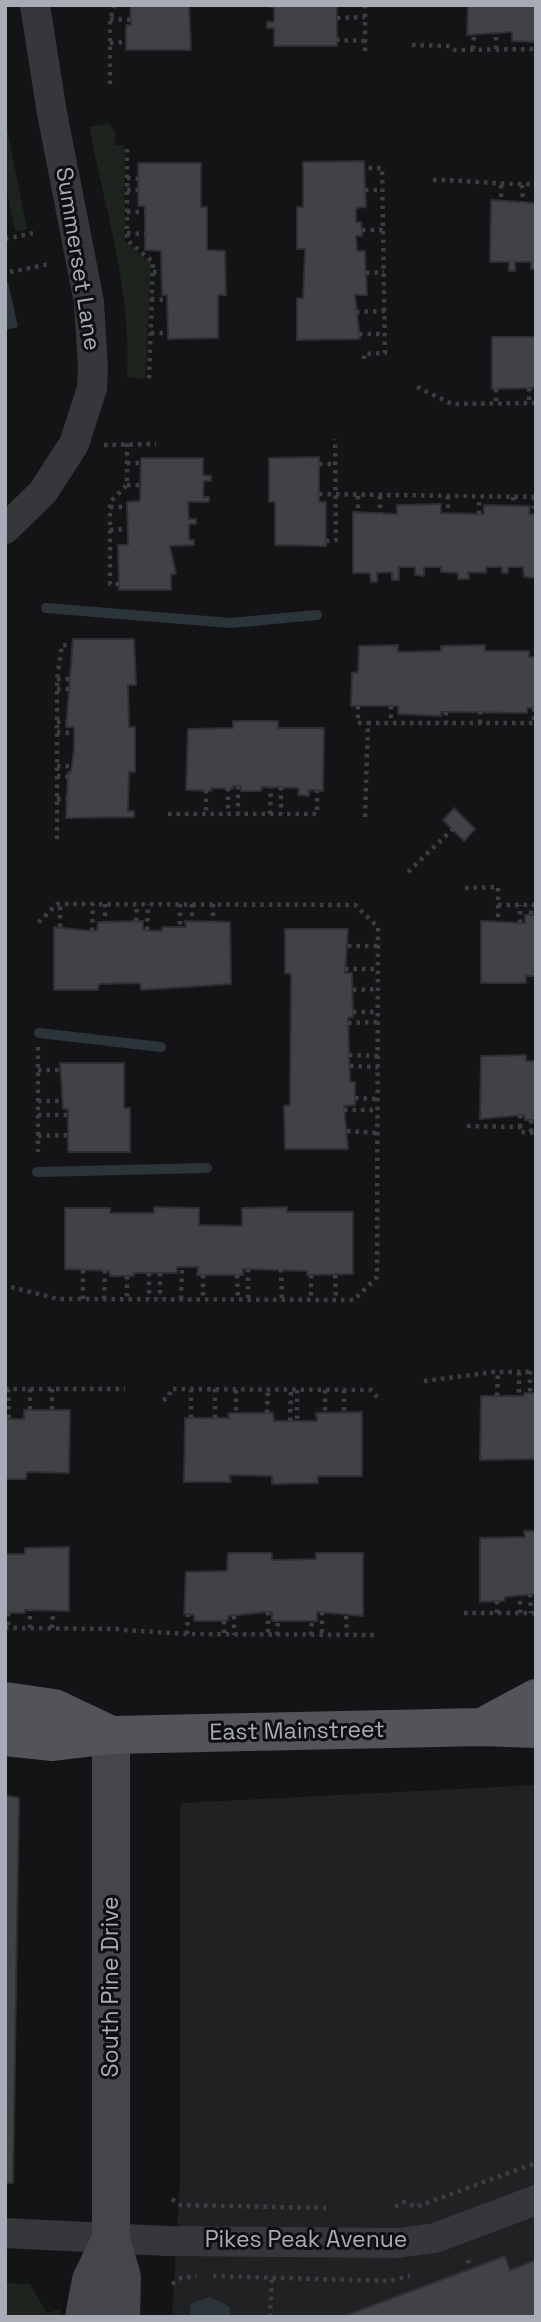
<!DOCTYPE html>
<style>
body{margin:0}
#map{position:relative;width:541px;height:2322px;overflow:hidden;background:#141416;font-family:"Space Grotesk",sans-serif}
canvas{display:block}
.frame{position:absolute;inset:0;border:7px solid #a7acb6;pointer-events:none}
</style>
<div id="map">
<canvas width="541" height="2322"></canvas>
<div class="frame"></div>
</div>
<script>
const ctx = document.querySelector('canvas').getContext('2d');
ctx.lineJoin = 'round';
function fillPath(path, color) {
  ctx.fillStyle = color;
  ctx.fill(path, 'evenodd');
}
function stroke(path, color, width, dash) {
  ctx.strokeStyle = color;
  ctx.lineWidth = width;
  ctx.lineCap = dash ? 'butt' : 'round';
  ctx.setLineDash(dash || []);
  ctx.stroke(path);
}
function drawText(font, color, halo, rows, align = 'center') {
  ctx.font = font + ' "Space Grotesk",sans-serif';
  ctx.lineWidth = 6;
  ctx.setLineDash([]);
  ctx.textBaseline = 'middle';
  ctx.strokeStyle = halo;
  ctx.fillStyle = color;
  for (const [text, x, y, turn = 0] of rows) {
    ctx.save();
    ctx.translate(x, y);
    ctx.rotate((+turn || 0) * Math.PI / 180);
    ctx.textAlign = isNaN(turn) ? turn : align;
    if (halo) ctx.strokeText(text, 0, 0);
    ctx.fillText(text, 0, 0);
    ctx.restore();
  }
}
const built = new Path2D(`
 M536,1785V2317H172L180,2179V1807L183,1803Z`);
const green = new Path2D(`
 M5,119L27,229L15,231L5,182Z
 M109,123L115,131V145H124L125,241L151,263L145,379L127,377C132,293 105,208 89,127Z
 M5,2283L30,2284L47,2313L61,2309L60,2317H5Z`);
const water = new Path2D(`
 M8,282L18,327L5,330V283Z
 M210,2297L229,2306L232,2317H189L191,2303Z`);
const stream = new Path2D(`
 M46,608L231,623L317,615
 M39,1033L161,1047
 M37,1172L207,1168`);
const building = new Path2D(`
 M130,5H189L191,50H126V25H131Z
 M267,5H337V46H274V28H267V22H274V8Z
 M468,5H536L535,42L512,41V32L467,35Z
 M364,161L366,207L356,208V222H361L362,230V236H356L357,251H365L367,295H355L360,339L297,340V298H303L305,249H297V207H303V162Z
 M138,163H201V207H207V250L225,251L226,295H218V338L168,339L167,295H162L161,251L145,250V206H138Z
 M535,195L536,269H531V262H515V271H509V262H490L491,200L535,203Z
 M492,337H536V394L535,388L492,389Z
 M319,457V502H326V546L275,545V502H269V458Z
 M141,458H203V475L211,476V481H204L203,497H209V502H188L189,519H196V524H189V540H194V545L170,546L176,574H171V590H119L118,545H128L127,502L140,501Z
 M441,504V513L479,514H484V505L530,506L529,514H536V578L524,577L523,567H508V573H502V567H486V573L468,572L469,579H458V573L441,572V567H424V576L415,575V567H399V580H392V572L377,573V582H371L370,573H353V512L397,514V505Z
 M73,639H134L136,685H128L129,727H135V772H129L128,811H134V817L66,818L68,772H71L74,749V727H66Z
 M398,645V652L441,651V646L485,645V651H529V657H536V708H527V713L441,712V716L398,714V706H351L352,673L358,672L359,646Z
 M233,721H278V728H324L323,791L309,790V796L298,795L299,788L262,787L261,791H241V786H233V789L211,788V791L186,790L188,729L233,728Z
 M454,808L475,829L464,841L443,820Z
 M525,915H536V976H526V983H481V921L525,923Z
 M143,921V930L162,931V927H186L185,921L230,922L231,984L141,990L140,983L99,984L98,990H54V927L92,931L97,930L98,922Z
 M285,929H348L345,973H352L353,1017L348,1018L350,1082H355V1105L344,1106L348,1149H285L284,1106L290,1105L291,974L285,973Z
 M526,1055V1061H536V1120H525L524,1115L480,1119L481,1056Z
 M60,1063H124V1108H130V1152H68V1109H63Z
 M154,1207L199,1208V1225L242,1226V1208L287,1207V1212H353V1274L307,1275V1271L243,1269V1275H197L198,1267H177V1273H134V1276H110L109,1271L65,1269V1208H110V1213H154Z
 M524,1393H536V1459L480,1460L481,1396H524Z
 M24,1410H70L69,1473L27,1472L26,1479H5V1419H24Z
 M362,1412V1476H318V1483L272,1484V1476L229,1475L231,1482H184L185,1418H229L228,1413H273L274,1421H317L316,1413Z
 M524,1531H536V1594L505,1597L504,1601L480,1602V1538L525,1537Z
 M69,1547V1611L25,1610V1613H5V1554H25V1548Z
 M228,1553H272V1560L316,1559V1553H363V1616L317,1612V1621H272V1612H268L228,1616V1620L224,1621H194V1615L184,1614L186,1572L227,1571Z
 M5,1795L19,1798L13,2183H5Z
 M505,2256L510,2270L536,2260V2317H341Z`);
const path = new Path2D(`
 M365,5V55
 M337,18L365,17
 M110,19L131,20
 M336,40L365,41
 M110,43L126,42
 M412,45L450,46L455,50L536,49
 M473,49L474,35
 M496,49V32
 M110,84V19L115,5
 M127,149V240L153,262L149,380
 M127,178L138,179
 M433,180C468,180 500,185 536,184
 M501,185V200
 M522,185L523,203
 M127,190H138
 M365,190H382
 M127,212H145
 M362,230H383
 M127,233L145,234
 M5,239L33,233
 M10,272L50,264
 M153,272H161
 M366,273L384,272
 M151,299L167,300
 M356,312L385,311
 M151,333H168
 M359,334H385
 M364,359V354L385,353L382,168H365
 M417,387L452,404L536,403
 M529,388V403
 M496,389V403
 M104,445L156,444
 M127,463H141
 M319,464H335
 M127,485H140
 M319,494L536,497
 M358,496V512
 M380,496V514
 M448,496V513
 M513,497L514,506
 M534,497V514
 M110,507H127
 M479,514V497
 M110,530L127,529
 M326,541L336,540L335,439
 M119,584H110V502L127,485V443
 M57,679H71
 M57,689H69
 M358,706V723H368
 M391,706V723
 M534,708V723
 M446,712V723
 M57,722H66
 M480,723V712
 M57,732L74,733
 M57,766H71
 M57,776L68,777
 M238,786V814
 M281,787V814
 M228,788V814
 M206,790V814
 M57,799H67
 M168,814H317V791
 M270,814L271,787
 M365,817L368,723H536
 M57,839V679L62,645H72
 M408,872L454,828
 M465,888L498,887V919
 M105,904V922
 M180,904V927
 M192,904V921
 M213,904V922
 M498,905H536
 M531,914V905
 M136,921L137,904
 M520,923V905
 M60,927V904
 M147,930L148,904
 M92,931L93,904
 M348,946H378
 M345,969H378
 M353,990L378,989
 M353,1012H378
 M348,1023L378,1022
 M38,1047V1152
 M349,1055L378,1056
 M350,1066L378,1067
 M38,1070H60
 M355,1098L377,1099
 M38,1101H63
 M344,1110H377
 M38,1115H68
 M520,1115V1127
 M531,1120V1133
 M467,1126L520,1127V1132L536,1133
 M347,1131L377,1133
 M38,1136L68,1135
 M248,1269V1299
 M281,1269L282,1300
 M83,1270V1299
 M149,1273V1299
 M160,1273V1299
 M203,1275V1299
 M237,1275L238,1300
 M311,1275V1300
 M335,1275L336,1300
 M127,1276V1299
 M11,1287L58,1299L354,1300L377,1277L378,927L355,905L57,904L35,926
 M104,1299L105,1270
 M181,1299L182,1267
 M530,1371V1393
 M519,1372V1396
 M424,1381L494,1372H536
 M5,1389H125
 M8,1389L9,1419
 M30,1389V1410
 M52,1389V1410
 M236,1390V1413
 M297,1390V1421
 M325,1390V1413
 M344,1390V1413
 M497,1396L498,1372
 M163,1400L168,1398L171,1389L371,1390L378,1398
 M267,1413L268,1390
 M191,1418V1390
 M215,1418V1389
 M290,1421L291,1390
 M530,1594L531,1613
 M497,1601V1613
 M268,1612V1635
 M322,1612V1635
 M8,1613V1628
 M464,1613H536
 M520,1613V1597
 M234,1616V1635
 M346,1616L347,1635
 M224,1621V1635
 M5,1628L124,1629
 M30,1628V1610
 M52,1628L53,1611
 M124,1630L187,1634L378,1635
 M187,1634L188,1615
 M277,1635L278,1621
 M311,1635L312,1621
 M172,2199L180,2205L326,2208
 M395,2207L404,2202L416,2207L536,2163
 M468,2260L470,2268
 M213,2276L388,2281L410,2276
 M172,2284L181,2278L197,2276
 M270,2317L272,2277`);
const street = new Path2D(`
 M5,529L43,492L74,444L92,388L93,368L89,302L52,113L35,5
 M5,2233L167,2241L398,2243L435,2238L536,2200`);
const secondary = new Path2D(`
 M111,1735V2239L122,2277L121,2317
 M84,2317L91,2280L111,2239`);
const primary = new Path2D(`
 M5,1701L54,1708L111,1735
 M482,1727L536,1698
 M5,1737L53,1742L111,1735L482,1727L536,1729`);
const streetNames = [
 ["Summerset Lane",77,259,81],
 ["East Mainstreet",297,1732,-1],
 ["South Pine Drive",112,1987,-90],
 ["Pikes Peak Avenue",306,2241]
];
fillPath(built, '#202123');
fillPath(green, '#1d241d');
fillPath(water, '#2b3439');
stroke(stream, '#2b3439', 10);
fillPath(building, '#414246');
stroke(building, '#2e2f32', 2);
stroke(path, '#3c3e42', 4.5, [3.5, 5]);
stroke(street, '#36373b', 30);
stroke(secondary, '#44464b', 38);
stroke(primary, '#52545a', 38);
drawText('23px', '#a7acb6', '#0f0f11', streetNames);
</script>
